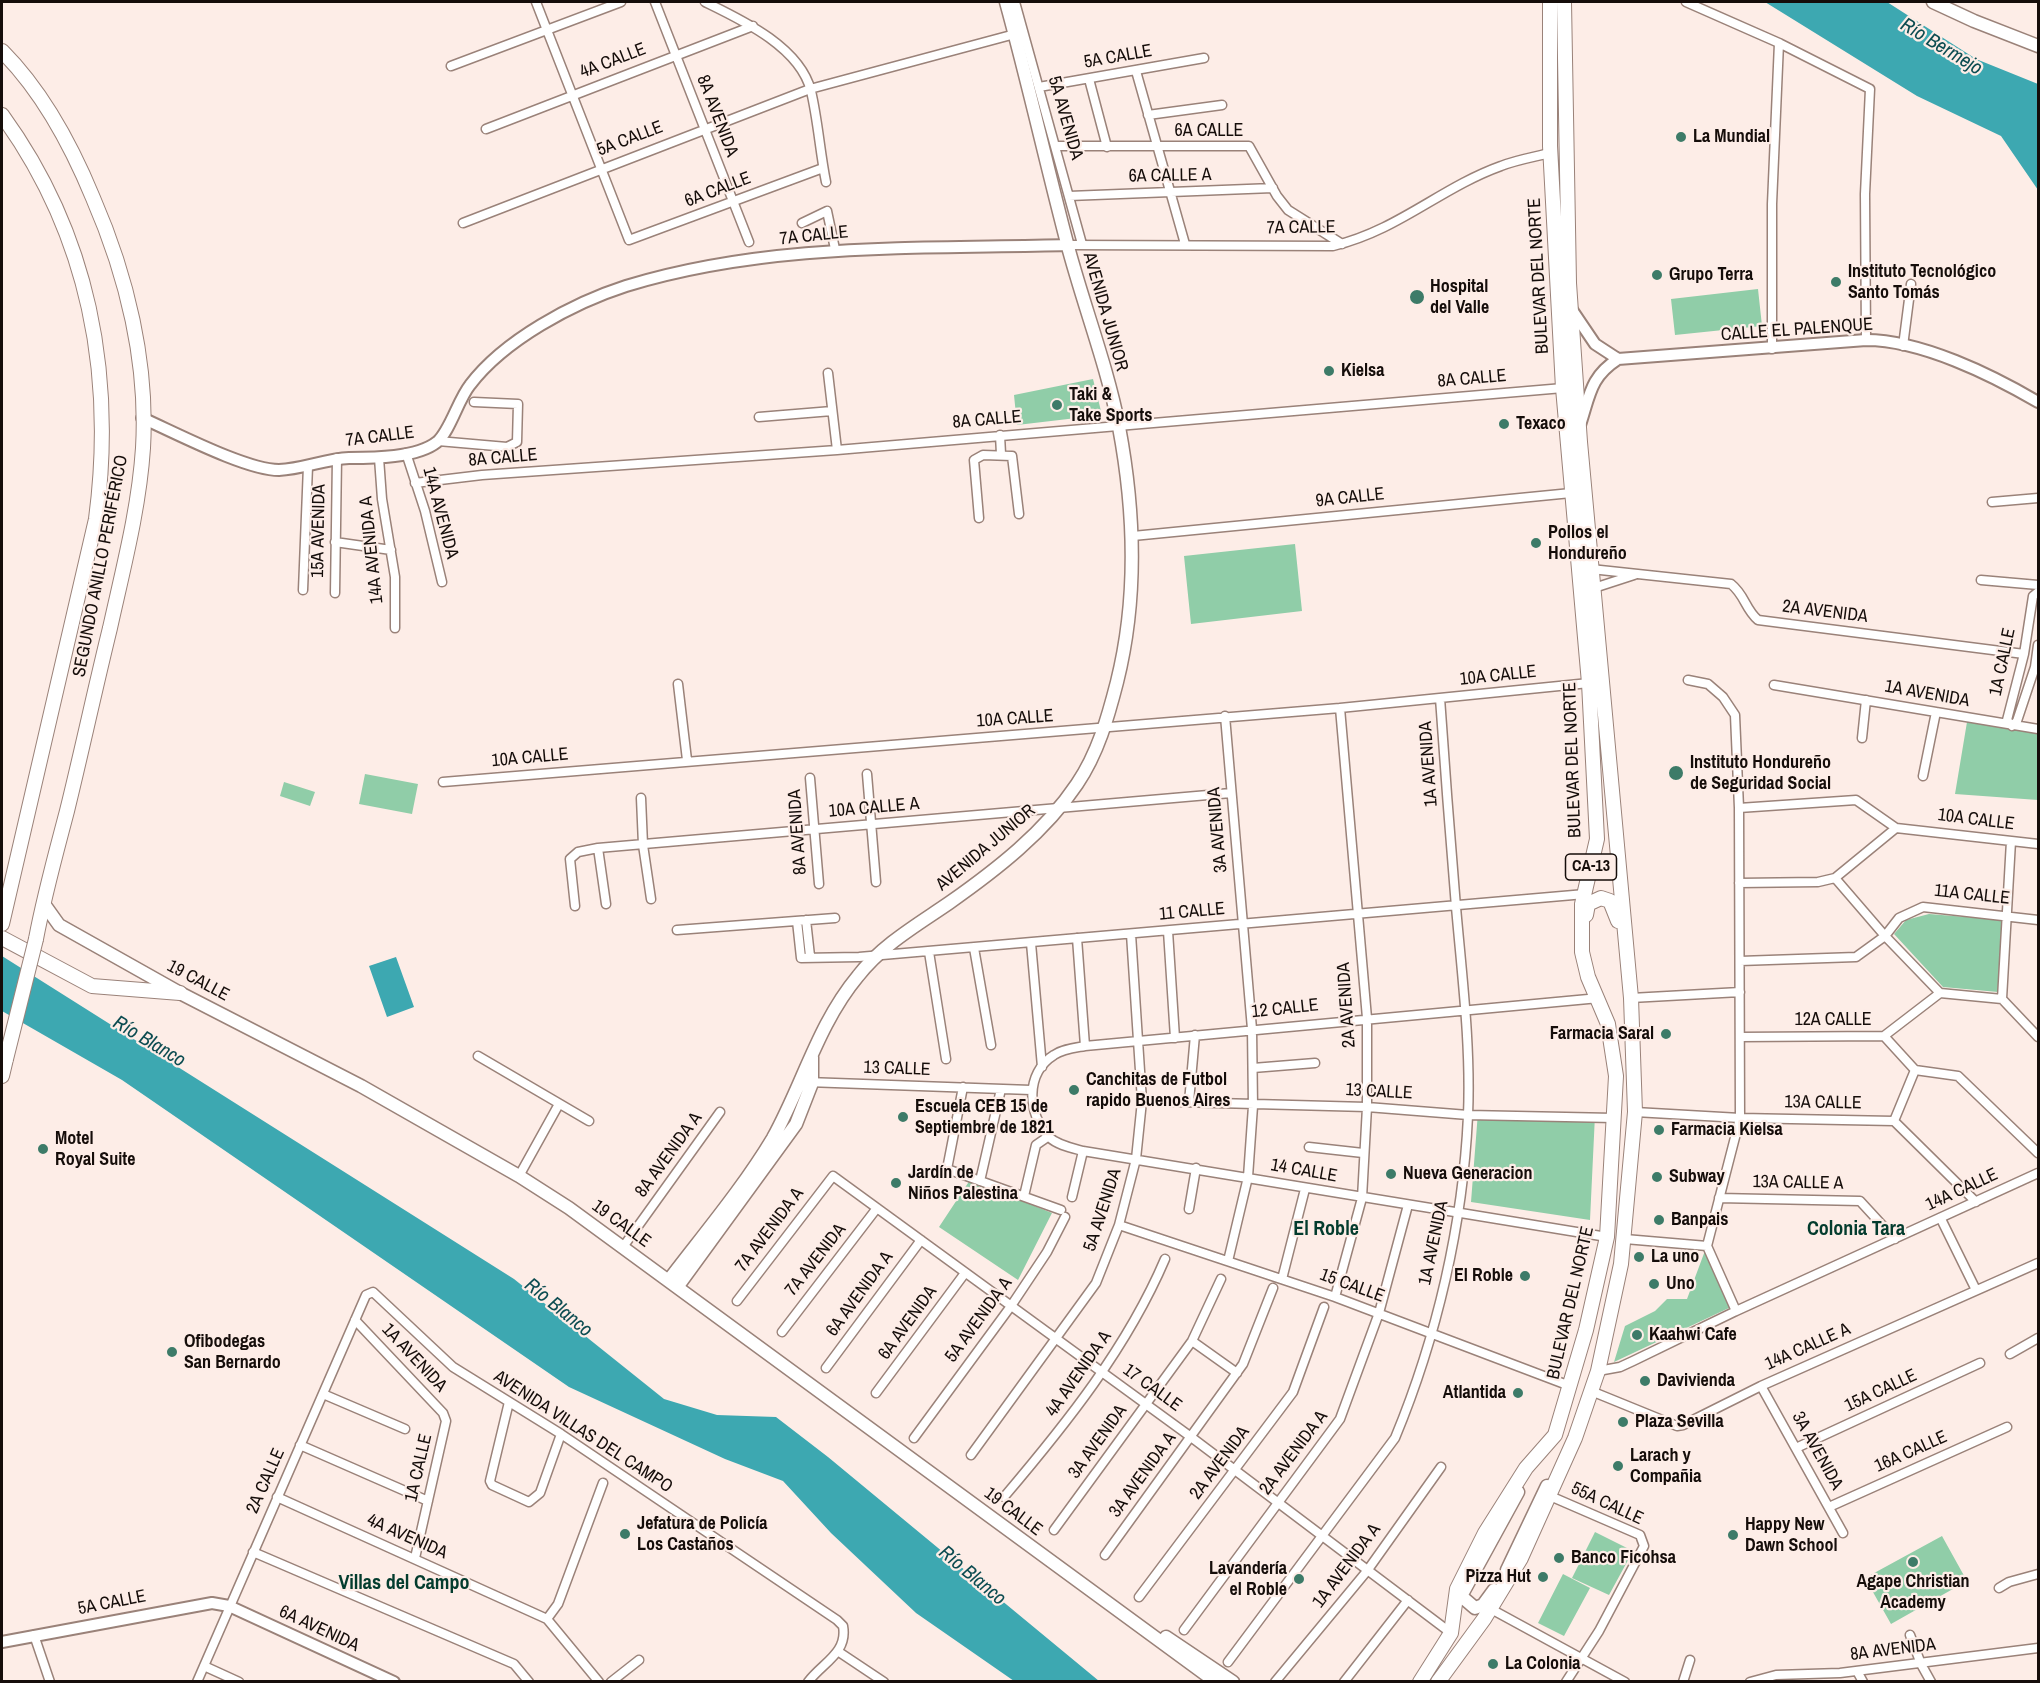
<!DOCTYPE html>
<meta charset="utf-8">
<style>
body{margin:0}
#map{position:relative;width:2040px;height:1683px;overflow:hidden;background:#fdede7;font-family:"Archivo Narrow",sans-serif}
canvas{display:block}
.frame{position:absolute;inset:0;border:3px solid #150d0a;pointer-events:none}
</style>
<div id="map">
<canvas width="2040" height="1683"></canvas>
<div class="frame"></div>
</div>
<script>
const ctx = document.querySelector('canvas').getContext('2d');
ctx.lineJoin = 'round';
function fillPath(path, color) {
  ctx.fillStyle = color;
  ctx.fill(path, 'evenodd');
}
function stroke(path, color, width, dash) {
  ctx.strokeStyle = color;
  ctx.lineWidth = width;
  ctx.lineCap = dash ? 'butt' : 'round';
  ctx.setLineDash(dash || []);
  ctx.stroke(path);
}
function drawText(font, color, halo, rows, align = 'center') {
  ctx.font = font + ' "Archivo Narrow",sans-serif';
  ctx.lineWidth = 4.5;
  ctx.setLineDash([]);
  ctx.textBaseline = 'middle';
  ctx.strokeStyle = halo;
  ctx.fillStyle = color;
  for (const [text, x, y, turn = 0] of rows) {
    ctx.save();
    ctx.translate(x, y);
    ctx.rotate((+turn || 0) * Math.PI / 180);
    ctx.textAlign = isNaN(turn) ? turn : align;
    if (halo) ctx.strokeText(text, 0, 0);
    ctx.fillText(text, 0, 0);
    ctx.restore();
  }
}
const green = new Path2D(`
 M1758,289L1762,326L1675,335L1671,299Z
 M1093,379L1102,415L1017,425L1014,395Z
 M1295,544L1302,611L1191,624L1184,556Z
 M1967,722L2038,733V800L1955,794Z
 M365,774L418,784L412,814L359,804Z
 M284,782L315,792L310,806L280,796Z
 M1929,914L2003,920L1998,992L1943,987L1894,934L1906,920Z
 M1478,1112L1595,1115L1590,1220L1471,1202Z
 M970,1180L1052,1213L1018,1280L939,1227Z
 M1706,1248L1731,1307L1614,1362L1625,1326L1655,1311L1667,1299H1687Z
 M1595,1532L1633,1551L1609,1595L1572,1578Z
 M1942,1536L1967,1581L1891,1624L1865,1578Z
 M1563,1574L1590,1588L1564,1636L1538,1623Z`);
const water = new Path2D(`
 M1765,2H1887L1976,59L2038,84V190L2001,136L1917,96Z
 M2,956L514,1279L664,1399L717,1415L776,1417L828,1457L1099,1681H1014L916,1613L831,1533L783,1481L725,1459L569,1387L122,1080L2,1011Z
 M396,957L414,1007L387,1017L369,966Z`);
const minor = new Path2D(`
 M536,2L629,240L823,168
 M655,2L749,242
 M705,2C742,20 800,47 811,91C818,121 820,152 826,182
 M1015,2L1082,244
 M1686,2L1779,43L1870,89L1865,194L1866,340
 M451,66L621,2
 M1136,71L1185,244
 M1089,79L1107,147
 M1039,87L1204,58
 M1148,115L1222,105
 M486,129L753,26
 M1056,146H1249L1277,196L1288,210L1342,244
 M1069,196L1273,188
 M463,223L810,89L1015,34
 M802,223L827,211L835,249
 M1068,245L1333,246C1399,230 1440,188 1501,166C1516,160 1534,157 1550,153
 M1903,346L1911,284
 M1772,349V204L1779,43
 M828,373L837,450
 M759,417L832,411
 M1000,435L1001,454
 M438,441L507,447L517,442L518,404L474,402
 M406,453L425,511L442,582
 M379,458L382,499L395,577V628
 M415,483L482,475L837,450L1563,388
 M1992,502L2038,498
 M979,518L974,460L983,455L1012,456L1019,514
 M1133,536L1571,493
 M335,542L391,550
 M1591,569L1731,584C1745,595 1745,609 1758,620L2024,654
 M1981,580L2038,585
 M1594,588L1634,575
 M303,590L308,466
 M2038,592L2033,596L2024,654L2007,720L2012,726L2017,721L2035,667L2038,645
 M335,593L337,458
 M1688,680L1708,684L1723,697L1735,715L1739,808L1740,1118L1707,1246
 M678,684L687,760
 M1774,685L2038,729
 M1225,716L1252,1029L1253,1106L1248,1177L1228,1261
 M1862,738L1866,700
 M867,774L876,882
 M1923,776L1936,712
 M810,778L819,884
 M443,782L1340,708L1589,683
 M641,798L643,845L651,899
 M1739,808L1856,800L1896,828L2038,844
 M598,848L606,904
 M1835,878L1885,936L1940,993
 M1739,883L1818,882L1835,878L1896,828
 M575,906L570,859L578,852L598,848L1231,793
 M806,920L810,956
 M797,921L801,958L859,957L1585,894
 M677,930L835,918
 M1168,931L1175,1038
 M1077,938L1085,1046
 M1031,943L1042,1067
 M974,948L991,1045
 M929,952L946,1059
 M1740,961L1856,957L1885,936L1899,918L1923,907L2038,920
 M1599,998L1085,1046C1074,1048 1063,1049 1054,1055C1025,1073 1027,1114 1049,1137C1057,1145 1072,1148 1083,1151L1607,1237
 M1631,998L1740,992
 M2002,999L2011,841
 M1884,1036L1915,1070L1894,1121
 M1740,1037L1884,1036L1940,993L2002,999L2038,1037
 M478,1056L589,1121
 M1253,1068L1315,1063
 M1915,1070L1958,1076L2038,1153
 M807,1082L1031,1090
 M963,1087L947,1169L1061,1210
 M1142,1101L1367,1107L1468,1115L1614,1118
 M1189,1102L1195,1035
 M1635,1112L1740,1118L1894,1121L1976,1202
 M1309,1147L1363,1153
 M519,1176L559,1104
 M980,1181L1001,1089
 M1024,1196L1036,1145L1049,1136
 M1072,1197L1083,1151
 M1719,1198L1860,1201L1895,1239
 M1189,1209L1196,1168
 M1941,1219L1976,1290
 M1119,1225L1335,1297L1570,1386
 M1625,1239L1707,1246L1736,1311
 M623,1247L720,1112
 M1282,1279L1305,1189
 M1335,1297L1362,1198L1367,1107V1018L1340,708
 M737,1301L833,1176L1191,1437L1451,1633
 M355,1320L443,1413L446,1421L415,1558
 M782,1332L877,1208
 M1192,1341L1237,1373
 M2010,1354L2038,1338
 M826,1368L921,1240
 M1598,1371L1620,1367L1633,1361L1736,1311L2038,1173
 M1761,1386L1843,1533
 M1591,1391L1677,1426L1683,1425L1761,1386L2038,1263
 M876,1393L965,1273
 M323,1394L405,1429
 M509,1402L490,1481L492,1485L529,1502L540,1493L561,1434
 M914,1438L1011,1306L1047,1252L1065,1217
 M300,1445L428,1501
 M1796,1448L1980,1363
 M971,1455L1096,1283L1119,1225L1136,1159L1142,1101L1131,934
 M1550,1496L1640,1535L1644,1546L1599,1631L1566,1682
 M277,1497L547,1619L599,1682
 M1004,1497C1066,1424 1127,1348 1165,1259
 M1829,1507L2007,1427
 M1054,1530L1192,1341L1221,1279
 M253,1552L514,1664L529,1682
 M1105,1555L1243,1364L1273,1288
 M1999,1588L2009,1582L2038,1574
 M1139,1597L1293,1392L1324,1307
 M1491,1609L1625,1682
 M547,1619L558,1604L603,1483
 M1184,1630L1340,1419L1379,1313L1408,1205
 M34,1635L50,1682
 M1910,1635L1921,1664L1931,1682
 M839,1652L884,1682
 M1228,1662L1395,1438C1437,1337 1463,1224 1468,1116C1471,1046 1462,976 1456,907C1450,837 1445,768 1440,698
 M204,1666L239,1682
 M1857,1671L1863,1682
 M197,1682L366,1295L373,1292L453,1367L561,1434L837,1620L843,1626C848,1653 822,1663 808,1682
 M611,1682L639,1660
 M1275,1682L1367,1571L1441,1467
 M1344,1682L1408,1600
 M1683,1682L1690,1660
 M1750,1682L1776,1675L1840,1673L2038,1648`);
const tertiary = new Path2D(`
 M1572,310L1595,344L1618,359
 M142,418C174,432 246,470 279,470C303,469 325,459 349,458C373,458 417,458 437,442C450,431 458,400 470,385C504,340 573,303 626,286C770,242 919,249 1068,245
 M1580,425C1590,395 1590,377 1618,359L1866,340C1921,340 1992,375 2038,402
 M2,1642L212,1603L229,1606L394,1682`);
const secondary = new Path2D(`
 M1933,2L1974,21L2038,46
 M44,904L59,925L180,993L361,1086L519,1176L569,1208L1216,1682
 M669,1280C704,1234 743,1188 773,1138C803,1084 818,1024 858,976C882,945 917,925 949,903C996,870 1045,832 1077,784C1098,753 1108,717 1117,682C1138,598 1135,512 1119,427C1107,365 1083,304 1067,243C1046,163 1028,82 1006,2
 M678,1286L796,1124L812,1083V1057
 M1507,1570L1547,1486
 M1494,1590L1483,1605L1475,1608L1461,1596L1518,1492
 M1166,1637L1233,1682`);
const primary = new Path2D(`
 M2,51C41,90 72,147 93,198C127,276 148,363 143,448C139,509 123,569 110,628C95,689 82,750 67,811C56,853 44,896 36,939
 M2,115C89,235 115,374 96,519L2,924
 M2,938L92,986L180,993
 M2,1076L6,1059`);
const trunk = new Path2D(`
 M1586,915L1588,904L1601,898L1610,901L1618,921
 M1420,1682L1451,1633L1457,1589L1485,1533L1526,1468L1555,1435L1586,1330L1607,1237L1616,1076L1608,1024L1588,977L1582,952V904L1597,839L1589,683L1563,388L1550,146V2
 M1438,1682L1484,1619L1521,1558L1575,1438L1598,1371L1621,1264L1635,1112L1631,998L1580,442L1569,283L1564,2`);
const primaryBridge = new Path2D(`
 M6,1059L36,939`);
const markers = [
 [1681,137,6,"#3d7b68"],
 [1657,275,6,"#3d7b68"],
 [1836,282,6,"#3d7b68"],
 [1417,297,8,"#3d7b68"],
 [1329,371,6,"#3d7b68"],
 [1057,405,6,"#3d7b68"],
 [1504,424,6,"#3d7b68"],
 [1536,543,6,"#3d7b68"],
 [1676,773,8,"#3d7b68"],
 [1666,1034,6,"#3d7b68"],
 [1074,1090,6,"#3d7b68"],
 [903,1117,6,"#3d7b68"],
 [1659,1130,6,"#3d7b68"],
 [43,1149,6,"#3d7b68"],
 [1391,1174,6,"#3d7b68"],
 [1657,1177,6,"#3d7b68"],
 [896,1183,6,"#3d7b68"],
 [1659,1220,6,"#3d7b68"],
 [1639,1257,6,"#3d7b68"],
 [1525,1276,6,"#3d7b68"],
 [1654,1284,6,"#3d7b68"],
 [1637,1335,6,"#3d7b68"],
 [172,1352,6,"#3d7b68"],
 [1645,1381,6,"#3d7b68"],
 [1518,1393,6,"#3d7b68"],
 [1623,1422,6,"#3d7b68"],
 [1618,1466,6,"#3d7b68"],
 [625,1534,6,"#3d7b68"],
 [1733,1535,6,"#3d7b68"],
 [1559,1558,6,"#3d7b68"],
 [1913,1562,6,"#3d7b68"],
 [1543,1577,6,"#3d7b68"],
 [1299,1579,6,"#3d7b68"],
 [1493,1664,6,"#3d7b68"]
];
const shields = [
 [1591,867,51]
];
const shieldNames = [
 ["CA-13",1591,867]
];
const streetNames = [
 ["5A CALLE",1118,57,-10],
 ["4A CALLE",613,61,-21],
 ["8A AVENIDA",717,116,69],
 ["5A AVENIDA",1065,118,74],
 ["6A CALLE",1209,131],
 ["5A CALLE",630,139,-21],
 ["6A CALLE A",1170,176,-1],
 ["6A CALLE",718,190,-21],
 ["7A CALLE",1301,228,-1],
 ["7A CALLE",814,236,-6],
 ["BULEVAR DEL NORTE",1539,276,-93],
 ["AVENIDA JUNIOR",1105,312,74],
 ["CALLE EL PALENQUE",1797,330,-4],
 ["8A CALLE",1472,379,-5],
 ["8A CALLE",987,420,-5],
 ["7A CALLE",380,437,-7],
 ["8A CALLE",503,458,-5],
 ["9A CALLE",1350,498,-6],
 ["14A AVENIDA",440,513,75],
 ["15A AVENIDA",319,531,-89],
 ["14A AVENIDA A",372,550,-96],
 ["SEGUNDO ANILLO PERIFÉRICO",101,566,-79],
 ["2A AVENIDA",1825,612,7],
 ["1A CALLE",2003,662,-78],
 ["10A CALLE",1498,676,-6],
 ["1A AVENIDA",1927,694,10],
 ["10A CALLE",1015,719,-4],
 ["10A CALLE",530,758,-5],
 ["BULEVAR DEL NORTE",1573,760,-92],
 ["1A AVENIDA",1429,764,-94],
 ["10A CALLE A",874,808,-5],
 ["10A CALLE",1976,820,7],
 ["3A AVENIDA",1218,830,-95],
 ["8A AVENIDA",798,832,-94],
 ["AVENIDA JUNIOR",986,848,-40],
 ["11A CALLE",1972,895,6],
 ["11 CALLE",1192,912,-5],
 ["19 CALLE",198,981,28],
 ["2A AVENIDA",1347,1005,-94],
 ["12 CALLE",1285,1009,-6],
 ["12A CALLE",1833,1020],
 ["13 CALLE",897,1069,2],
 ["13 CALLE",1379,1092,3],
 ["13A CALLE",1823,1103,1],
 ["8A AVENIDA A",669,1155,-54],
 ["14 CALLE",1304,1171,10],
 ["13A CALLE A",1798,1183,1],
 ["14A CALLE",1962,1190,-25],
 ["5A AVENIDA",1103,1210,-72],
 ["19 CALLE",621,1224,36],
 ["7A AVENIDA A",770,1230,-53],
 ["1A AVENIDA",1434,1243,-78],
 ["7A AVENIDA",816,1260,-52],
 ["15 CALLE",1352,1286,20],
 ["6A AVENIDA A",860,1294,-54],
 ["BULEVAR DEL NORTE",1571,1303,-77],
 ["5A AVENIDA A",979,1320,-54],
 ["6A AVENIDA",908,1323,-54],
 ["14A CALLE A",1808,1347,-24],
 ["1A AVENIDA",414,1358,47],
 ["4A AVENIDA A",1079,1374,-55],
 ["17 CALLE",1152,1388,36],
 ["15A CALLE",1881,1391,-25],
 ["AVENIDA VILLAS DEL CAMPO",583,1432,33],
 ["3A AVENIDA",1098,1442,-54],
 ["3A AVENIDA",1817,1451,61],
 ["16A CALLE",1911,1452,-24],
 ["2A AVENIDA A",1294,1453,-53],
 ["2A AVENIDA",1220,1463,-53],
 ["1A CALLE",419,1468,-77],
 ["3A AVENIDA A",1143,1475,-54],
 ["2A CALLE",266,1481,-66],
 ["55A CALLE",1607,1504,25],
 ["19 CALLE",1013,1512,37],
 ["4A AVENIDA",407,1537,24],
 ["1A AVENIDA A",1347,1566,-53],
 ["5A CALLE",112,1603,-11],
 ["6A AVENIDA",319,1629,25],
 ["8A AVENIDA",1893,1650,-7]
];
const poiNames = [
 ["La Mundial",1693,137],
 ["Instituto Tecnológico",1848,272],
 ["Santo Tomás",1848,293],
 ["Grupo Terra",1669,275],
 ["Hospital",1430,287],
 ["del Valle",1430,308],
 ["Kielsa",1341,371],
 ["Taki &",1069,395],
 ["Take Sports",1069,416],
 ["Texaco",1516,424],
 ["Pollos el",1548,533],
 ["Hondureño",1548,554],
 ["Instituto Hondureño",1690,763],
 ["de Seguridad Social",1690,784],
 ["Farmacia Saral",1654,1034,"right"],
 ["Canchitas de Futbol",1086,1080],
 ["rapido Buenos Aires",1086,1101],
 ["Escuela CEB 15 de",915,1107],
 ["Septiembre de 1821",915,1128],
 ["Farmacia Kielsa",1671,1130],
 ["Motel",55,1139],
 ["Royal Suite",55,1160],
 ["Jardín de",908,1173],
 ["Niños Palestina",908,1194],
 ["Nueva Generacion",1403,1174],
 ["Subway",1669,1177],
 ["Banpais",1671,1220],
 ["La uno",1651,1257],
 ["El Roble",1513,1276,"right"],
 ["Uno",1666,1284],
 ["Kaahwi Cafe",1649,1335],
 ["Ofibodegas",184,1342],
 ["San Bernardo",184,1363],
 ["Davivienda",1657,1381],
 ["Atlantida",1506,1393,"right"],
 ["Plaza Sevilla",1635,1422],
 ["Larach y",1630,1456],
 ["Compañia",1630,1477],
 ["Jefatura de Policía",637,1524],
 ["Los Castaños",637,1545],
 ["Happy New",1745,1525],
 ["Dawn School",1745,1546],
 ["Banco Ficohsa",1571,1558],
 ["Lavandería",1287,1569,"right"],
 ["el Roble",1287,1590,"right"],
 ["Pizza Hut",1531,1577,"right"],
 ["Agape Christian",1913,1582,"center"],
 ["Academy",1913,1603,"center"],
 ["La Colonia",1505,1664]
];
const waterNames = [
 ["Río Bermejo",1941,47,31],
 ["Río Blanco",149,1042,31],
 ["Río Blanco",558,1308,39],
 ["Río Blanco",972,1576,40]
];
const neighbourhoodNames = [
 ["El Roble",1326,1230],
 ["Colonia Tara",1856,1230],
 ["Villas del Campo",404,1584]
];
fillPath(green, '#90cda8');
fillPath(water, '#3da8b1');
stroke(minor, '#9a8279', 11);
stroke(tertiary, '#9a8279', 14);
stroke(secondary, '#9a8279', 15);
stroke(primary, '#9a8279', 16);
stroke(trunk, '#9a8279', 16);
stroke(minor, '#fff', 8);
stroke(tertiary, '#fff', 10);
stroke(secondary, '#fff', 12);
stroke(primary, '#fff', 14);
stroke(trunk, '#fff', 14);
stroke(primaryBridge, '#9a8279', 16, []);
stroke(primaryBridge, '#fff', 14);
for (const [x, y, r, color] of markers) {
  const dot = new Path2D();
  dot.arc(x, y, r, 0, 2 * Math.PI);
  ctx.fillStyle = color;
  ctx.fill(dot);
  stroke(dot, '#fdede7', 2);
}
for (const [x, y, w] of shields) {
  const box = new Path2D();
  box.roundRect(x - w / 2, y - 13, w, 26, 4.5);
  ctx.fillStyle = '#fdede7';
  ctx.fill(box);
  stroke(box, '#150d0a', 1.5);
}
drawText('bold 16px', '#150d0a', null, shieldNames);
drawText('18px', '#150d0a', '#fdede7', streetNames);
drawText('bold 18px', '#150d0a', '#fdede7', poiNames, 'left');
drawText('italic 20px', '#0c4c51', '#fdede7', waterNames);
drawText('bold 20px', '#033c2e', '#fdede7', neighbourhoodNames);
</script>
